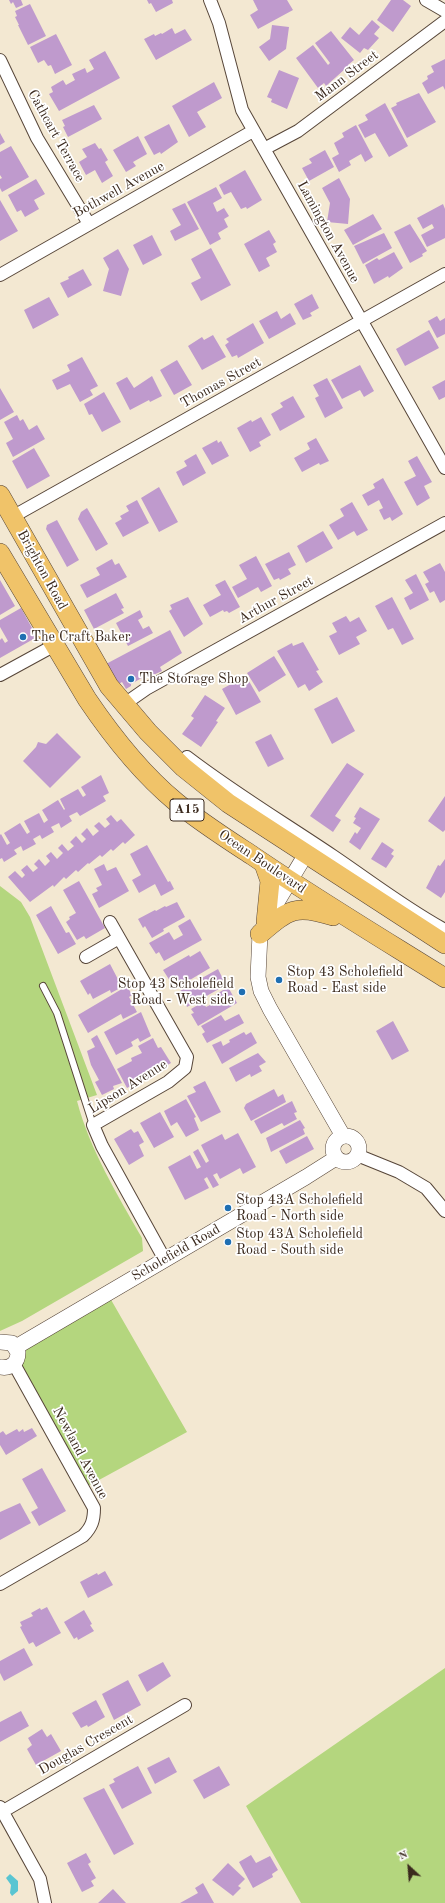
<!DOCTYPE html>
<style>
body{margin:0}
#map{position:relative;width:445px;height:1903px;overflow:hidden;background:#f3e8d2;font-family:"Old Standard TT",serif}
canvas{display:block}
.north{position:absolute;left:389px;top:1847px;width:40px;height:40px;-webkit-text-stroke:3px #fff;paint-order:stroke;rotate:334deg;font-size:11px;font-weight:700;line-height:16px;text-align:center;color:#3b2a1e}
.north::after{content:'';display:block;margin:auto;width:14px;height:18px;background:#3b2a1e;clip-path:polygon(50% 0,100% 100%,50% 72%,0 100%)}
</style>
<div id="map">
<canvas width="445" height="1903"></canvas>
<div class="north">N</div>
</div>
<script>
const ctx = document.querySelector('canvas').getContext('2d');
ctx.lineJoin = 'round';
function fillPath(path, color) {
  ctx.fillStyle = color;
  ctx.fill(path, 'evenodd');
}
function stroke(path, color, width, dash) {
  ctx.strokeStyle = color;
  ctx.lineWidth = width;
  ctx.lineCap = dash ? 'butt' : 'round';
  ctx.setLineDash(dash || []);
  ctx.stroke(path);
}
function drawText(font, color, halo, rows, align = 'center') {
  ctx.font = font + ' "Old Standard TT",serif';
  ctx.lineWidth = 3.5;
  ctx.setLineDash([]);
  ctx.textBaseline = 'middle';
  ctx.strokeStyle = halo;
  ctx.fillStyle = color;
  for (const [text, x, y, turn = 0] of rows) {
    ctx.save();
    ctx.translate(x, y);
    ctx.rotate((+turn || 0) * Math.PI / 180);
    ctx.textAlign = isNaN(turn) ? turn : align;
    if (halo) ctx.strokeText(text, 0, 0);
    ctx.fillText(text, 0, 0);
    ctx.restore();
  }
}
const green = new Path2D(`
 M0,886L21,902L30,917L97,1095L77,1101C90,1150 117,1194 142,1238L143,1251L22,1321L0,1331Z
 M110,1298L187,1432L88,1486L19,1363L21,1349Z
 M445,1668V1903H301L246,1806Z`);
const water = new Path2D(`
 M10,1874L18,1881V1891L12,1896L10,1893L11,1885L6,1878Z`);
const building = new Path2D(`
 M9,0H21L23,5L16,8L13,2L11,4Z
 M147,0H172L173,3L156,12L151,3L149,4Z
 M253,0H287L293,10L258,29L250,15L258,10Z
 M391,0H403L411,6L393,32L377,20Z
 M30,4L46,36L28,45L18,25H19L15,17L17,16L15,11Z
 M372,20L380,27L374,34L379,38L368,50L364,48L360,53L341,38L350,27L359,35Z
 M272,25L289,27L286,49L269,61L259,47L270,39Z
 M172,28L175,34L185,29L192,40L156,60L144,39L154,34L155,36L161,33L162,34Z
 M331,31L354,60L348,65L350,68L346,70L345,69L326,86L324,83L318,88L296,58L313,45L328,65L330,63L315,43Z
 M56,34L72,65L55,74L51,65L48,66L44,60L38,63L30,47Z
 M105,51L120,78L59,111L49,94L53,92L51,87L63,80L66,85L75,80L72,74L85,68L87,73L94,69L89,60Z
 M445,59V90L443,86L428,94L422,83L428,79L427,76L434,72L431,66Z
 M279,70L299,78L287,109L271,102L272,99L267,97Z
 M214,82L222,98L197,112L206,127L189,137L172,106Z
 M419,93L436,122L407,138L391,108L397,105L396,103Z
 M385,103L408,146L389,157L375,133L365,138L358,125L368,120L365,115Z
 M94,105L102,119L68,137L63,127L65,126L62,120Z
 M169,124L178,142L161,154L160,152L154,155L144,137Z
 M356,125L373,157L365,162L361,154L349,161L351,165L339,172L332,158L339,154L334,143L344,137L342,133Z
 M0,133L5,142L0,145Z
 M138,136L147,154L133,162L136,166L126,172L113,150Z
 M95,143L99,149L101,148L108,160L105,162L113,176L102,183L95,170L86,175L79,162L87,157L82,149Z
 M11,146L29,177L2,192L0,188V179L2,178L0,175V152Z
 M325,150L334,167L309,181L302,168L312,163L309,159Z
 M245,170L262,200L247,209L246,207L241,209L231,192L224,195L219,185Z
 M339,178L350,199L348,224L327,222L330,203L322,188Z
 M36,179L45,194L34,200L39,209L25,217L21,210L17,212L8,195Z
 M216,187L222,198L213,203L217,212L224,208L229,216L224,219L228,227L218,233L221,239L210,245L187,202Z
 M0,200L18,231L0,241Z
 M185,203L199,229L175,241L170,231L181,225L172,209Z
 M443,204L445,209V238L427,247L421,235L434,228L432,224L423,229L417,218Z
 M373,214L382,229L353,245L344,230Z
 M410,224L427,251L422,254L423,256L410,263L394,232Z
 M269,230L276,242L273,244L277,252L266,258L270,266L259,272L244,244Z
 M384,233L392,248L363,264L354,246Z
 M152,235L162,255L143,265L133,245Z
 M211,248L231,285L201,301L191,283L201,278L191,259Z
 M118,249L129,269L121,296L103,291L109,269L103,258Z
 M394,252L403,268L389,278L388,276L374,284L365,265L377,258L379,260Z
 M83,269L92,285L68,298L60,283L69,279L68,277Z
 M312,294L319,308L310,313L312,316L303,320L294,304Z
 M49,297L59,315L33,329L24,310Z
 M277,311L281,319L290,313L296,324L269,339L259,321Z
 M437,316L440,321L445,318V334L437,338L428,321Z
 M253,323L264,343L238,358L237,355L232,357L225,345L229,342L226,339Z
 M429,330L439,348L405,366L396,349Z
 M213,335L226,357L202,370L188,346L202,337L204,340Z
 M82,357L98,386L90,390L93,395L80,402L70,384L57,390L52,380L70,371L67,365Z
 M177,360L192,385L174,395L160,370Z
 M360,365L374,391L364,397L360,390L342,399L331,380Z
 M152,376L162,396L150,402L149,400L130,410L116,383L127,377L134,388Z
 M327,378L343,408L325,418L315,398L319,396L313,385Z
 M445,380V397L439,400L432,387Z
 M0,388L14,412L0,420Z
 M104,392L121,422L102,432L92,414L89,415L84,404Z
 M293,396L305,417L280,431L271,414L283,407L280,403Z
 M17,415L20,421L23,419L29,430L37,425L45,439L13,457L6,443L13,439L4,422Z
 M261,417L271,435L259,442L261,446L250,452L237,428L251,420L252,422Z
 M316,438L329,461L320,465L319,463L302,472L294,458L310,449L307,443Z
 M217,440L218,443L221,441L229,456L212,465L202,448Z
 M34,448L50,476L27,489L12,461Z
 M196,454L206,473L183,486L176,472L187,466L184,461Z
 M417,456L432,482L424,486L430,498L417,506L404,482L416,476L408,461Z
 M383,478L403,514L392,521L390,517L384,520L379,510L383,508L379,500L368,506L362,495L375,488L373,484Z
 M159,487L178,522L159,532L141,498Z
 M137,500L149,523L123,537L115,523L122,519L120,516L129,511L126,506Z
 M352,502L368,530L357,536L354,531L338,540L329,525L344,516L340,509Z
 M87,508L108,544L96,551L78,519L81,512Z
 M57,520L79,560L67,567L46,529L47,525Z
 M323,531L333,548L306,563L297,546Z
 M289,552L296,565L288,569L291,574L280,580L279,578L274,580L265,564Z
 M256,556L272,586L261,592L258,587L238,598L232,587L247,579L239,565Z
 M112,559L115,565L119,563L127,577L87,598L80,585L100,575L96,568Z
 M440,563L445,572V600L440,603L434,591L430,593L425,584L429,582L423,572Z
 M416,574L429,600L410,610L404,598L413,593L405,580Z
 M0,580L15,606L0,615Z
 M225,580L240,607L229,613L227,611L224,612L223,610L210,617L203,605L221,595L215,585Z
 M116,593L124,608L121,609L124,613L94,629L84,610Z
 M188,597L203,624L184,637L169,611L172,609L170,605Z
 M392,597L414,639L402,645L393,628L388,630L375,606Z
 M21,608L37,637L0,658V640L2,638L5,643L8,641L0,627V620Z
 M140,610L143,617L138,620L143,629L149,626L153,633L128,646L116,623Z
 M346,616L350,622L359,617L367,631L356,637L360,644L339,655L329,636L337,632L332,623Z
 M170,630L182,653L160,667L162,671L151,676L149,674L131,684V686L126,689L122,682L117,685L106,664Z
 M303,642L319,670L316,671L323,682L309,691L305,684L298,688L277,651L292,643L293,646Z
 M274,656L286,675L259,692L247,673Z
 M246,676L261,702L236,715L222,689Z
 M205,695L225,708L216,721L218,722L201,747L182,734L194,718L191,716Z
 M337,697L355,731L332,744L314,709Z
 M57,733L81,757L50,788L23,761L36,747L38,742L46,744Z
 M271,734L284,759L268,767L255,742Z
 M347,763L364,774L335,816L341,820L333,832L310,816Z
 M101,775L109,793L103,796L106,801L80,816L77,812L69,816L72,821L61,828L59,823L51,827L54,832L42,839L40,835L33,839L36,844L23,851L21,846L14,850L17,854L4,862L2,858L0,859V835L1,834L7,845L10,843L4,833L20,823L27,834L30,832L24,821L39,813L44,823L48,820L42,810L58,800L64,810L65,809L60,799L78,789L83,797L86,795L81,787Z
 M445,796V830L443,832L428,821Z
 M360,807L380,819L360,850L349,842L355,832L357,834L361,828L353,823L356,818L354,817Z
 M111,815L117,822L121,819L135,835L125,844L123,842L113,851L111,849L102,857L100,855L89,864L88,863L78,872L76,870L66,879L64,877L54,887L53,885L30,902L8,877L15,871L22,878L25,875L21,870L27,865L33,872L38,868L34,864L39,859L45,866L50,861L46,856L51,852L57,859L63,853L58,848L62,844L68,851L74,846L70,842L76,836L82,843L86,839L81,834L87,828L93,836L99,831L94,826L99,822L105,828L110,824L106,819Z
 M382,842L394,850L391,854L394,856L386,868L371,859Z
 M147,845L168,882L170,881L174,889L161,896L155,884L139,893L132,880L141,875L130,854Z
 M445,859V892L441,898L426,888L438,865L440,866Z
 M104,864L107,871L116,867L129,891L99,908L92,894L98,891L96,888L102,885L94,869Z
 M79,881L105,928L86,939L84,936L77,940L66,922L70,919L69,917L76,913L63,890Z
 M177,902L185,917L163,929L164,931L152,938L145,926L143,928L138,919L155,910L156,911L165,906L166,907Z
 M51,906L66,933L69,932L76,944L58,954L36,915Z
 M190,919L202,940L164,961L159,952L156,954L149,943L169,932L174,940L183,935L178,926Z
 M200,951L210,968L178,987L173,979L170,981L163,970L189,955L190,957Z
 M110,964L122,987L111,993L110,990L93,999L90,993L88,995L80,981Z
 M218,969L226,985L187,1007L180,991L192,984L195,989L205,984L202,978Z
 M127,986L132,995L129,997L137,1012L123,1019L121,1014L88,1033L78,1015Z
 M228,987L237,1003L198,1026L191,1014L194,1013L191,1009L203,1002L206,1007L218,1001L215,995Z
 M141,1012L151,1036L140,1042L138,1038L131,1042L133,1046L116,1055L104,1032Z
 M239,1014L244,1023L207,1043L202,1034L205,1032L201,1026L221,1015L225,1021Z
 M393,1021L409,1051L392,1060L376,1031Z
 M244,1032L246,1035L251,1032L257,1043L222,1064L212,1045L221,1041L223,1046L230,1042L229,1040Z
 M97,1035L122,1083L113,1086L114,1089L102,1095L95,1082L99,1080L91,1065L87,1051L95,1047L91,1039Z
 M153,1038L158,1048L161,1047L171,1063L127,1088L117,1069L132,1061L131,1058L142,1053L138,1046Z
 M258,1053L266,1062L259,1066L262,1071L251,1077L250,1074L236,1082L229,1068Z
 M205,1081L221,1112L201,1122L187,1096L196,1092L193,1087Z
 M274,1089L278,1097L283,1094L286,1102L251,1121L244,1108L246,1104Z
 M186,1099L196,1117L194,1118L199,1130L186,1137L177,1122L171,1126L164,1111Z
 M292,1101L297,1112L294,1113L297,1119L284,1126L282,1123L261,1134L254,1121Z
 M160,1112L174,1137L154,1148L140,1123Z
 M300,1120L305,1128L303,1129L305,1134L271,1152L266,1138Z
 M131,1129L134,1133L138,1131L144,1142L139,1145L144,1156L129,1165L114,1139Z
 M238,1133L256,1167L243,1174L240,1168L220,1179L217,1173L213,1175L219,1185L213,1188L207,1177L204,1179L209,1188L185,1200L168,1167L190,1155L197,1169L201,1167L193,1152L198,1149L206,1163L209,1161L201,1145L222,1134L225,1140Z
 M307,1136L314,1149L286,1164L279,1151Z
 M32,1428L37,1436L6,1455L0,1445V1433L3,1431L6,1435L17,1429L19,1432L23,1429L24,1432Z
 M42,1468L66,1511L39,1526L31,1512L38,1508L22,1479Z
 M20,1503L31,1523L0,1540V1512Z
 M105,1571L113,1585L88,1598L80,1582L97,1573L98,1575Z
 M47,1607L61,1633L36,1647L33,1642L29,1644L20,1627L22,1626L20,1622L33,1616L31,1613L40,1608L41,1610Z
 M84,1610L92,1624L90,1625L94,1631L78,1640L77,1637L74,1639L64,1622Z
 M24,1648L33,1665L4,1681L0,1673V1661Z
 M163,1662L171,1676L147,1692L138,1675Z
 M128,1680L141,1705L114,1720L102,1694Z
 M96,1700L105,1717L88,1727L87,1725L81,1728L72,1713Z
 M21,1711L29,1726L0,1742V1722Z
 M42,1729L47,1737L51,1734L61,1751L36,1765L27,1749L32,1745L28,1738Z
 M169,1757L177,1772L155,1784L147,1768Z
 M138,1766L152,1793L122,1809L109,1785L115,1782L113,1779Z
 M219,1766L230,1785L204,1799L193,1780Z
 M104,1788L134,1844L114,1855L83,1798Z
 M86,1853L91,1862L88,1864L96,1878L91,1881L94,1886L82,1892L67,1863Z
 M251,1855L256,1863L270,1856L278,1870L272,1874L273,1877L253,1888L239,1862Z
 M228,1863L245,1879L238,1886L241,1888L233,1896L212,1880Z
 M203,1883L214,1903H180L198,1893L195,1888Z
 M113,1889L126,1903H98Z`);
const service = new Path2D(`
 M43,986L57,1013L93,1125`);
const minor = new Path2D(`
 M210,0L219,23L242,110L445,468
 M426,0L445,11
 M0,60L37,138L89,224
 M264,149L298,131L445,21
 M0,275L253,131
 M12,517L445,274
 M0,675L55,645
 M123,705L146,689L445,523
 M187,757C234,793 284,823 333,856C370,881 406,909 445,930
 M110,922L187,1057L185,1068L168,1082L93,1125L102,1146L165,1260
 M86,957L119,938
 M357,1155L399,1172L426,1188L445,1211
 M0,1584L83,1536C92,1527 94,1520 94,1508L14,1364
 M0,1807L40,1879L45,1903
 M0,1813L185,1705`);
const tertiary = new Path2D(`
 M306,854L271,912L260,934L258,977L261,991L270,1009L343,1136
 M333 1149a13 13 0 1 1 26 0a13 13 0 1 1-26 0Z
 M0,1342L12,1343L18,1352C18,1363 11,1369 0,1367
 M16,1347L306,1177L336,1158`);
const primary = new Path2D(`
 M0,495L109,686L148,732L183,767L228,803L445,944
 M0,553L87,699C112,736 141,773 176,802C200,822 227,839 253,856C316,899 381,938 445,978
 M264,864L270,881L266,922
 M260,934C289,909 296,904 333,916`);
const markers = [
 [23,637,4,"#1f6fb2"],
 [131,679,4,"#1f6fb2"],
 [279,980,4,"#1f6fb2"],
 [242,992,4,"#1f6fb2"],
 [228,1208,4,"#1f6fb2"],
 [228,1242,4,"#1f6fb2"]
];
const shields = [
 [187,810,34]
];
const shieldNames = [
 ["A15",187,810]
];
const streetNames = [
 ["Mann Street",347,76,-37],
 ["Cathcart Terrace",56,136,61],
 ["Bothwell Avenue",119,190,-29],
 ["Lamington Avenue",328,232,61],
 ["Thomas Street",221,383,-29],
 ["Brighton Road",42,570,61],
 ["Arthur Street",276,600,-29],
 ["Ocean Boulevard",262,862,34],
 ["Lipson Avenue",128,1087,-32],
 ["Scholefield Road",176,1253,-30],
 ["Newland Avenue",80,1453,62],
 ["Douglas Crescent",86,1745,-30]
];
const poiNames = [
 ["The Craft Baker",31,637],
 ["The Storage Shop",139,679],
 ["Stop 43 Scholefield",287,972],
 ["Road - East side",287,988],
 ["Stop 43 Scholefield",234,984,"right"],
 ["Road - West side",234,1000,"right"],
 ["Stop 43A Scholefield",236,1200],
 ["Road - North side",236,1216],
 ["Stop 43A Scholefield",236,1234],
 ["Road - South side",236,1250]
];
fillPath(green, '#b4d67e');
fillPath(water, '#59c5d2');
fillPath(building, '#bf9acd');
stroke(service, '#574639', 8);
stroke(minor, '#574639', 14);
stroke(tertiary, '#574639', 16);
stroke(primary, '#574639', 20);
stroke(service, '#fff', 6);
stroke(minor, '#fff', 12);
stroke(tertiary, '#fff', 15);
stroke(primary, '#f0c369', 19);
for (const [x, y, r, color] of markers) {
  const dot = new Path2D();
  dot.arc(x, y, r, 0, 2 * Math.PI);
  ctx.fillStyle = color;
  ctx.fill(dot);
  stroke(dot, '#fff', 1.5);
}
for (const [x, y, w] of shields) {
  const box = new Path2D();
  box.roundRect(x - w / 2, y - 11, w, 22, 3);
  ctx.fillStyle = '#fff';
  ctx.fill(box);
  stroke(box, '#3b2a1e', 1);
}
drawText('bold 13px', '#3b2a1e', null, shieldNames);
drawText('14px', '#3b2a1e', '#fff', streetNames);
drawText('14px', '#3b2a1e', '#fff', poiNames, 'left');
</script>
